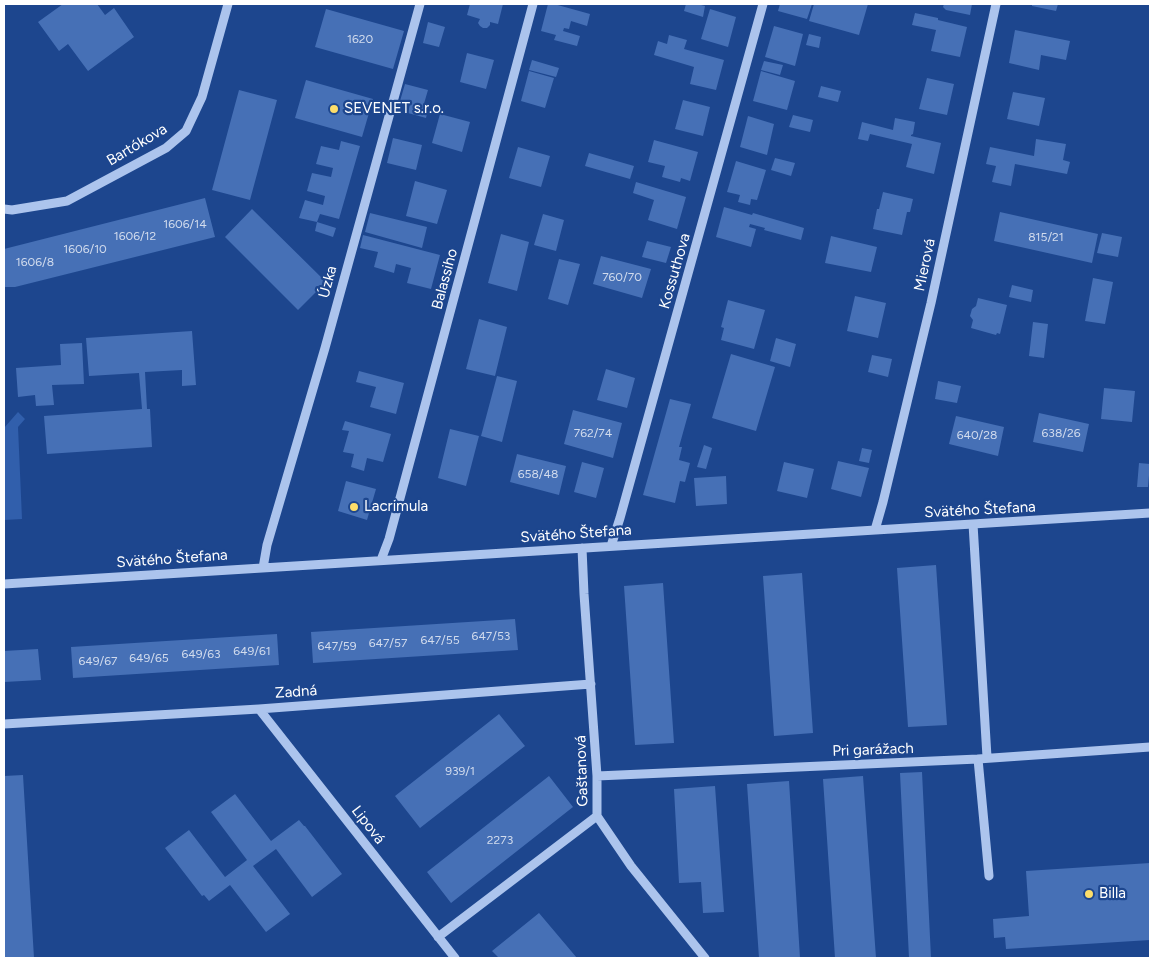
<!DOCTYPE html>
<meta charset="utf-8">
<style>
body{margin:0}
#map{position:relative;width:1154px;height:962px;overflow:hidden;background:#1d468e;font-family:Figtree,sans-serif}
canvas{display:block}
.frame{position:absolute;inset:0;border:5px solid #fff;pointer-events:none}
</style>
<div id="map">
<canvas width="1154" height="962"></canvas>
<div class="frame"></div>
</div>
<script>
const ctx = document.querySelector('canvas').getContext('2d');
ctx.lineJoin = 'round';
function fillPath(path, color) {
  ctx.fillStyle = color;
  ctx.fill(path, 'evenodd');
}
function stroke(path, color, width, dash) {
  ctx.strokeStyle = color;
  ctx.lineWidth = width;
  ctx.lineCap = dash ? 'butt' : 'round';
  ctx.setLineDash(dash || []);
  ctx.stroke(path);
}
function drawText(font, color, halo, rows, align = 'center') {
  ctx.font = font + ' Figtree,sans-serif';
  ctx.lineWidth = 4.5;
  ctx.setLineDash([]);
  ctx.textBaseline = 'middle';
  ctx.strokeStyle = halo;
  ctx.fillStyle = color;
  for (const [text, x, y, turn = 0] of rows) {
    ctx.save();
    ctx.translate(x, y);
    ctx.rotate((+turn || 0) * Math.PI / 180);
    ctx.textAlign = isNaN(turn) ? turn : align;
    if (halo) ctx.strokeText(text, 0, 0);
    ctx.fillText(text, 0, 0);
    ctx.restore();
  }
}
const green = new Path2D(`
 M18,412L25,419L18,427L22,519L4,520V428Z`);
const building = new Path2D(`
 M63,4H97L105,15L114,8L134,37L88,71L68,44L59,51L38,22Z
 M470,4H503L498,24L490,22V25L487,28H483L480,26L478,23L480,19L467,15Z
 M548,4H554L590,14L587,26L571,21L569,29L564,28L563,31L580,36L577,46L554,40L556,35L541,31Z
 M686,4H702L701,5L705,6L703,17L684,11Z
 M780,4H812L807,19L778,11Z
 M814,4H868L859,35L809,21Z
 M944,4H972L970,15L946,10L943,7Z
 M1032,4H1058L1056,11L1032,6Z
 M326,9L404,31L393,69L315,47Z
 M710,9L736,17L728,47L701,39Z
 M915,13L938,18V20L967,27L960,57L931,51L936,30L912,25Z
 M428,22L445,27L439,47L423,43Z
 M774,26L803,34L795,66L765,57Z
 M1015,30L1070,41L1066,60L1041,55L1039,70L1009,63Z
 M809,34L821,37L819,48L806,45Z
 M669,35L687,40L684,49L724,60L716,90L690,84L694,67L654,55L658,41L667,44Z
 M467,53L494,60L486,89L460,82Z
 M532,60L559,68L556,77L529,70Z
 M764,61L783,65L780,75L761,70Z
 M529,71L554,78L545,108L521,101Z
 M761,71L795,81L787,110L753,101Z
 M927,78L954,84L947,115L919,109Z
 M306,80L373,99L362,137L295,118Z
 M405,84L428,90L423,107L428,109L426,118L408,113L410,104L400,101Z
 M821,86L841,91L838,102L818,97Z
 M239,90L277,100L250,200L212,190Z
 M1013,92L1045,98L1039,126L1007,119Z
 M683,100L710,107L703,136L675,129Z
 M440,114L470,122L462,152L432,143Z
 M793,115L813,120L810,132L789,127Z
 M748,116L774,124L767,155L740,147Z
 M895,118L915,122L913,134L911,135V136L941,143L934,174L906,167L912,144L870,134L868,141L858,139L862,122L893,130Z
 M393,138L422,145L416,170L387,163Z
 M1036,139L1066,144L1063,160L1070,162L1067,174L1015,164L1011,186L992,182L996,166L986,164L990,147L1034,156Z
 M654,140L698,152L690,181L681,178L680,182L662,177L665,166L648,162Z
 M341,141L360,146L339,219L320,214L317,222L336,228L333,237L315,231L317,222L299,218L305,200L323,205L325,196L307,191L312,173L331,177L333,168L316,164L321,146L339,150Z
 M518,147L550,156L541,187L509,178Z
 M589,153L634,166L630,179L585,166Z
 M775,158L795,163L791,176L771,170Z
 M736,161L766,170L757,200L751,199L750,205L738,202L740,195L727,192Z
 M415,181L447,190L437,224L406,216Z
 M636,182L686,197L677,229L648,220L654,200L633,193Z
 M883,192L913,199L910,212H907L902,235L873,229L877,209H879Z
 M205,198L215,237L15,287H4V249Z
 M724,207L752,215L753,213L804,228L801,240L764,230L765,228L750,224L749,227L756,229L751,247L716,237Z
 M252,209L326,282L298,310L225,237Z
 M1000,212L1098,234L1092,263L994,241Z
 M370,213L427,227L422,248L365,232Z
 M543,214L564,220L556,251L534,245Z
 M1102,233L1122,237L1118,257L1097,253Z
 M501,234L529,242L517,291L488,283Z
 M363,235L440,255L431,289L407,283L411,268L396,264L394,273L374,267L378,252L360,248Z
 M831,236L877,247L871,272L825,263Z
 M647,241L671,247L666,263L642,257Z
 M601,256L651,269L642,298L593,284Z
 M559,259L580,264L568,305L548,299Z
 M1093,278L1113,282L1105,324L1085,321Z
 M1012,285L1033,290L1031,302L1009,297Z
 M855,296L886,303L878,338L847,331Z
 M978,298L1007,305L1000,334L997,333L996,335L971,328L973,320L970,316L972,309L976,306Z
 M728,300L765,310L754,349L721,340L724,328L721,327Z
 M479,319L507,327L495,376L466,369Z
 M1033,322L1048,324L1044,358L1029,356Z
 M192,331L196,385L182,386V370L145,372L147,409H150L152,447L47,454L44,416L142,409L139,373L89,376L86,338Z
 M776,338L796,344L790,367L770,361Z
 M82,343L84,384L52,385L54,405L36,406L35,395L18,397L16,368L61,365L60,344Z
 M731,354L775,367L756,431L712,418Z
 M872,355L892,359L888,377L868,372Z
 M606,369L635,378L627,408L597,400Z
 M359,371L404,383L396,414L370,407L376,387L356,382Z
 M497,376L517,381L502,442L481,436Z
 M938,381L961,386L957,403L935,399Z
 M1104,388L1135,391L1132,422L1101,419Z
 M670,399L691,404L679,447H682L679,460L690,463L685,482L680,481L675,503L643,495Z
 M573,410L622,423L613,458L564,444Z
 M1039,413L1089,424L1083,452L1033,442Z
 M956,416L1004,427L998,456L949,444Z
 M345,421L391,434L383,462L367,458L364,471L351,467L354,454L343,452L349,431L342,430Z
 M450,429L479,436L466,486L438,478Z
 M704,445L712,448L706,469L697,467Z
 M862,448L872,450L869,463L859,461Z
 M517,454L566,466L559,495L510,482Z
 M838,461L869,468L861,497L831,489Z
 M582,462L604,468L596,498L574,492Z
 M784,462L814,469L807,498L777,491Z
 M1139,463L1150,464L1148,487H1137Z
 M726,476L727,504L696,506L694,478Z
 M346,481L376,489L367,520L338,511Z
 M936,565L947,725L908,727L897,568Z
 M802,573L813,733L774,736L763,576Z
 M663,583L674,743L635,745L624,586Z
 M515,619L518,650L313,663L311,632Z
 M277,634L279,665L73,678L71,647Z
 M38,649L41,680L4,682V651Z
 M499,714L525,746L420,828L395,796Z
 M922,772L931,958H909L900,773Z
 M23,775L34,958H4V776Z
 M549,776L573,807L451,903L427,872Z
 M863,776L876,958H835L823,779Z
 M789,781L800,958H759L747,784Z
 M715,786L724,912L703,913L701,882L679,883L674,789Z
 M235,794L271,841L299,820L304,826H305L342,874L312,897L276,849L253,866L290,914L266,932L230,885L209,901L204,895L202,896L165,848L189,830L225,877L247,860L211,812Z
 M1150,863V940L1006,949L1005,937L994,938L993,919L1029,916L1026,871Z
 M539,913L577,958H499L492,951Z`);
const minor = new Path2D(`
 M4,209L12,210L67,201L166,148L186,131L202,97L228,4
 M973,524L987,757
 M875,530L883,502L931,303L996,4
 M611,546L620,518L763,4
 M582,548L584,594L597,776V816L631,866L705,958
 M381,560L389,539L533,4
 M263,568L267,545L325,348L420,4
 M4,584L1150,513
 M259,709L455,958
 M4,724L259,709L591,684
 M978,759L989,876
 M597,776L978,759L1150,747
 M438,937L597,816`);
const markers = [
 [334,109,5,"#fcdd6a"],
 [354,507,5,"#fcdd6a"],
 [1089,894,5,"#fcdd6a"]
];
const numberNames = [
 ["1620",360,39],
 ["1606/14",185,224],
 ["1606/12",135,236],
 ["815/21",1046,237],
 ["1606/10",85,249],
 ["1606/8",35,262],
 ["760/70",622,277],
 ["762/74",593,433],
 ["638/26",1061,433],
 ["640/28",977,435],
 ["658/48",538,474],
 ["647/53",491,636],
 ["647/55",440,640],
 ["647/57",388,643],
 ["647/59",337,646],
 ["649/61",252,651],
 ["649/63",201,654],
 ["649/65",149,658],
 ["649/67",98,661],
 ["939/1",460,771],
 ["2273",500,840]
];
const poiNames = [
 ["SEVENET s.r.o.",344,109],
 ["Lacrimula",364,507],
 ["Billa",1099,894]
];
const streetNames = [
 ["Bartókova",137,145,-31],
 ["Mierová",925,265,-78],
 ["Kossuthova",675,271,-74],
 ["Balassiho",445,279,-75],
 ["Úzka",328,282,-75],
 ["Svätého Štefana",980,510,-3],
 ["Svätého Štefana",576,534,-4],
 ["Svätého Štefana",172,559,-4],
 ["Zadná",296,692,-4],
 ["Pri garážach",873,750,-2],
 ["Gaštanová",582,771,-92],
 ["Lipová",368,825,52]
];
fillPath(green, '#315fac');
fillPath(building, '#4670b6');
stroke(minor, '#acc4ed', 9);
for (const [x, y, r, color] of markers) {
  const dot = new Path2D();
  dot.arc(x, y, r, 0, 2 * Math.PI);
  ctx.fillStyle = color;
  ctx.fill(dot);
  stroke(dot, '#1d468e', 2);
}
drawText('12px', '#d1dbed', null, numberNames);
drawText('15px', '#fff', '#1d468e', poiNames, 'left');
drawText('15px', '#fff', '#1d468e', streetNames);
</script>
